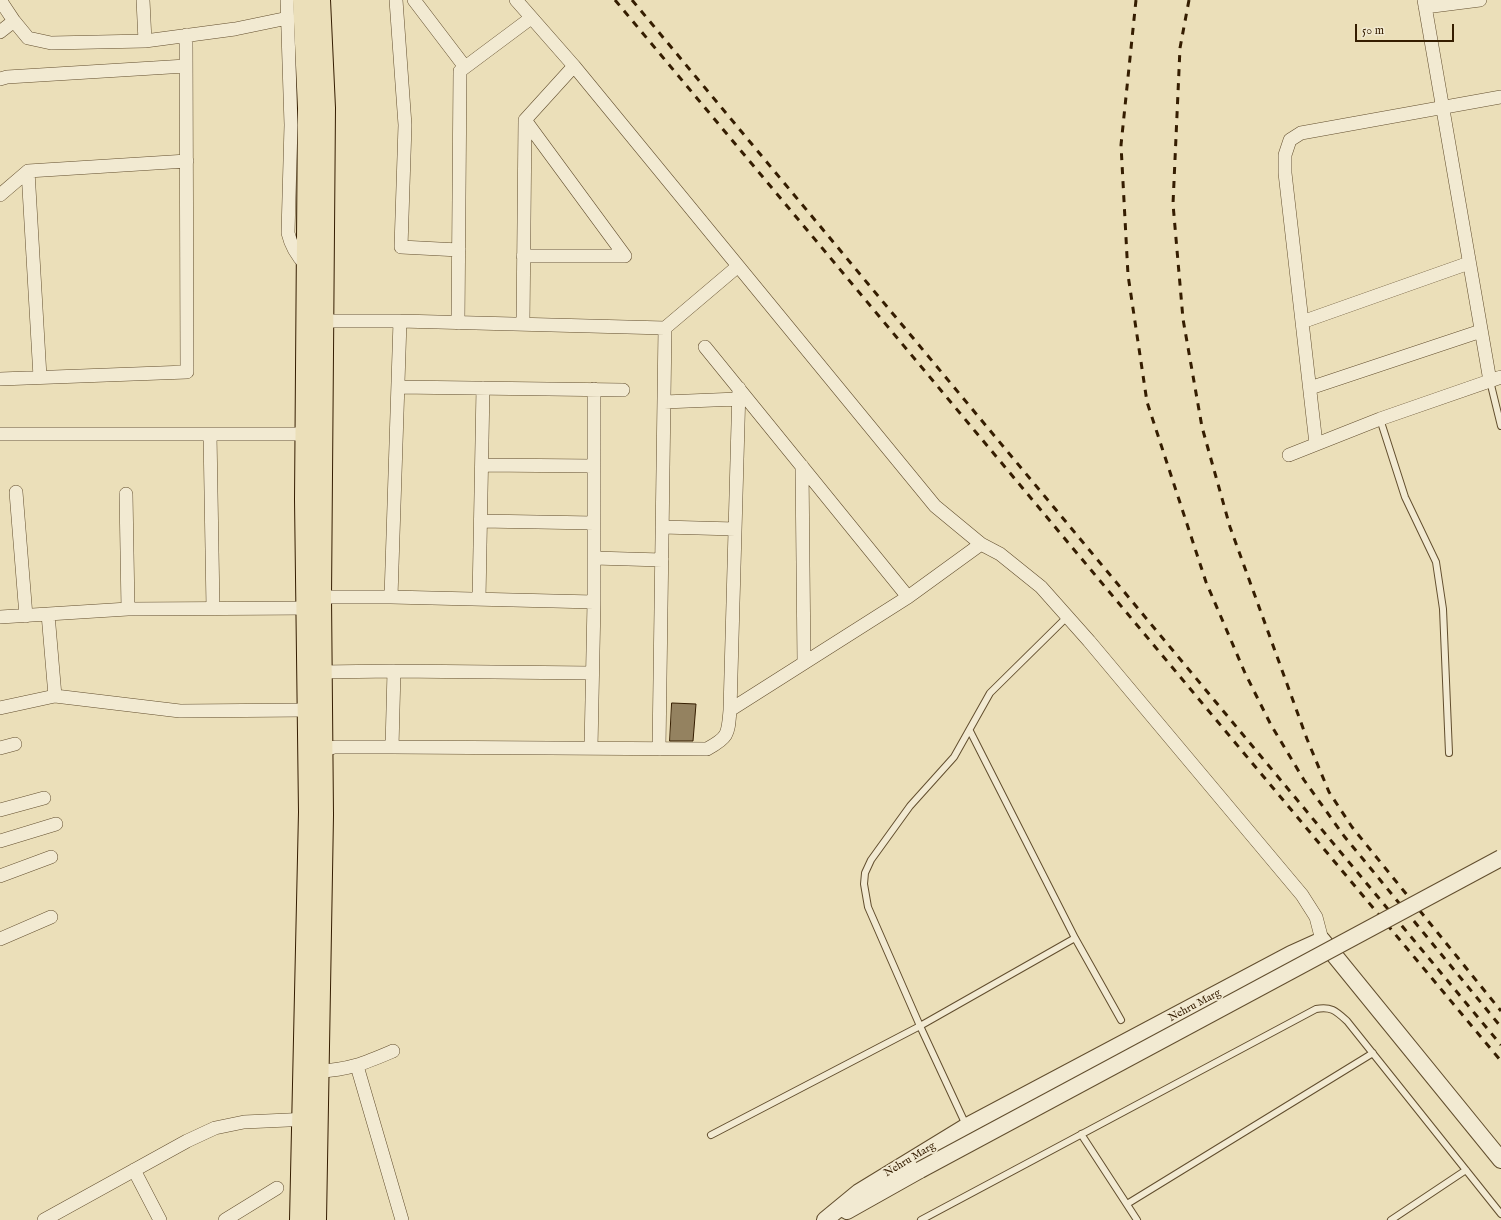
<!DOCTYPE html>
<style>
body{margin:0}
#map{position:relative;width:1501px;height:1220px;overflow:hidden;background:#ebdfb9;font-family:"IM FELL English",serif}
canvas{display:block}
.scale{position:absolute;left:1355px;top:24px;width:99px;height:18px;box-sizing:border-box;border:2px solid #351d00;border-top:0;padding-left:5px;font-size:12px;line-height:14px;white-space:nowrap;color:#351d00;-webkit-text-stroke:3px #f2ead2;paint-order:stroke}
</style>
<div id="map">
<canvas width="1501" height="1220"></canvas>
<div class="scale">50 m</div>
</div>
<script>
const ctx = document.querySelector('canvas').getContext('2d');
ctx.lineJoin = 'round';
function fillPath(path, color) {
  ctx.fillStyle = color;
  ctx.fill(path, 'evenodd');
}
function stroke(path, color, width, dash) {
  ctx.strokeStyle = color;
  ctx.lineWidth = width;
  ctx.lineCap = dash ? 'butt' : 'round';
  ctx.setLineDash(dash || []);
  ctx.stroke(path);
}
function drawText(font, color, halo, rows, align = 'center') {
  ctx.font = font + ' "IM FELL English",serif';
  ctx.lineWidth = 3.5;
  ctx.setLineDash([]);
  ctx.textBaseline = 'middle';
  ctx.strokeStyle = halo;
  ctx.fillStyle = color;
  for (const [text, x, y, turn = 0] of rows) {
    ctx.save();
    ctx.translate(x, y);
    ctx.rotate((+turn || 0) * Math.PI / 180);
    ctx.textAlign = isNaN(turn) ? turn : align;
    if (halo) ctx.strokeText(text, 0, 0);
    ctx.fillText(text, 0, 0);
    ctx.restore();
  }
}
const building = new Path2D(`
 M672,703L696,704L693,741H670Z`);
const service = new Path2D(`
 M1490,381L1501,426
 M1380,419L1405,497L1436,562L1443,609L1449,753
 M970,731L1075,938L1121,1020
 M966,1125L920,1026L868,907L864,884L865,873L871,860L910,806L954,757L990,693L1067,617
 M1081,1134L1137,1220
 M711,1135L920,1026L1075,938
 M1127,1204L1373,1053
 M921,1220L1316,1009C1331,1006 1336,1011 1347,1021L1501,1214
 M1391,1220L1466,1170`);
const minor = new Path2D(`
 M0,0L14,21
 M143,0L145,41
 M287,0L291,125L288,233C291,246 296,255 306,265
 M396,0L405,125L401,247L459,250
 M414,0L465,67
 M516,0L574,66L935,506L981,544L1000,554L1041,587L1089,641L1302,895L1316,917L1322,940
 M1424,0L1490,381
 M1425,7L1480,0
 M0,32L14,21L28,38L51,43L145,41L235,29L288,18
 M0,79L7,77L186,66
 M28,171L40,377
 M0,195L28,171L187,161
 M523,256H625L525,120
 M322,321H400L665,328
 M1302,322L1469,263
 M458,323L460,71L531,18
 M523,324L525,120L574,66
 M705,347L908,597
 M0,379L187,372L186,35
 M398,387L623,390
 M1310,388L1481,331
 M664,402L738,399
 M0,434H305
 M210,434L213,608
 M1316,444L1285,173V155L1290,140L1301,133L1501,97
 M1289,455L1380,419L1501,377
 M482,465L594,466
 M802,466L804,663
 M16,492L26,616
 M126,494L128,609
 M481,521L594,523
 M662,527L735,529
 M594,558L662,560
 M321,597H391L594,602
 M391,597L400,321
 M479,599L483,388
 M48,614L55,696
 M0,617L128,609L314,608
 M321,672L394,671L592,673
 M0,708L55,696L180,711L307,710
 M730,710L739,388
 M392,747L394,671
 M0,748L15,744
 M591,748L594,602V389
 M659,749L665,328L737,267
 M322,750L335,747H392L707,749C729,737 728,734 730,710L908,597L981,544
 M0,810L44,798
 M0,841L56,824
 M0,876L51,857
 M0,939L51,917
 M357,1066L402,1220
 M318,1071C349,1070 365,1063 393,1051
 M134,1170L160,1220
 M44,1220L187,1141L215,1128L244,1122L310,1119
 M225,1220L277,1188`);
const tertiary = new Path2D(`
 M847,1211L920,1170
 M825,1220L859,1192L967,1126L1291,954L1322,940L1501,1160`);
const primary = new Path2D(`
 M300,1220L309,812L305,499L308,108L303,0
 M316,1220L323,815L321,597L325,108L320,0`);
const rail = new Path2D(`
 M615,0L1501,1061
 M632,0L1501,1045
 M1136,0L1121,145L1128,275L1147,402L1206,582L1245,673L1271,725L1304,780L1344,836L1501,1027
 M1189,0L1180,48L1173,204L1183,319L1202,427L1230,527L1307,739L1329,792L1352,827L1501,1011`);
const tertiaryBridge = new Path2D(`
 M920,1170L1501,858`);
const streetNames = [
 ["Nehru Marg",1195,1006,-28],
 ["Nehru Marg",910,1160,-31]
];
fillPath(building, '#948260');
stroke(building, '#351d00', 1);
stroke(service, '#624e2e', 8);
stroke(minor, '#624e2e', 14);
stroke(tertiary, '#624e2e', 18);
stroke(primary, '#351d00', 22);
stroke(service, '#f2ead2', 6);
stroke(minor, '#f2ead2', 13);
stroke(tertiary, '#f2ead2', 16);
stroke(primary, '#ebdfb9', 20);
stroke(rail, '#351d00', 3, [7, 7]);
stroke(tertiaryBridge, '#624e2e', 18, []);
stroke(tertiaryBridge, '#f2ead2', 16);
drawText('11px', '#351d00', '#f2ead2', streetNames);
</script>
